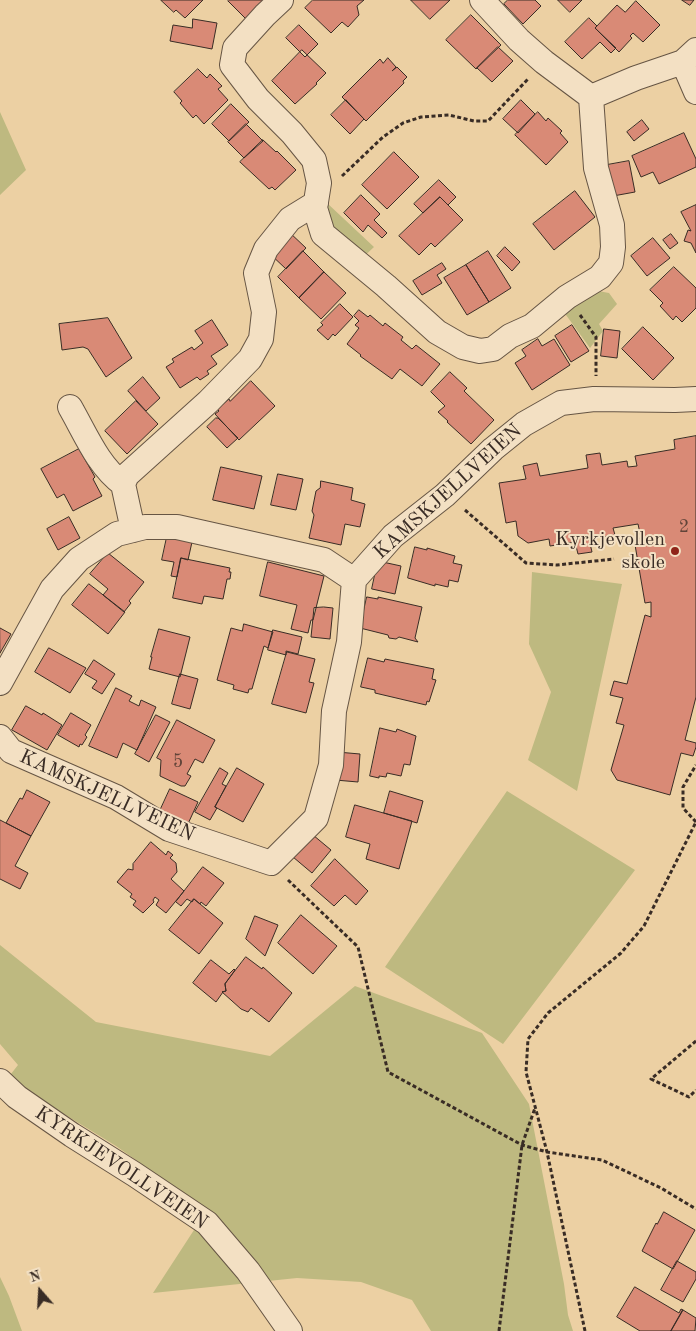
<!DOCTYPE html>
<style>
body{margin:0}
#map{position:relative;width:696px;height:1331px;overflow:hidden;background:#ecd0a3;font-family:"Old Standard TT",serif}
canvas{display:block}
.north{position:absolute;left:15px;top:1266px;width:50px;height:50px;-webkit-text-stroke:4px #f3e0c3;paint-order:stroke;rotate:341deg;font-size:14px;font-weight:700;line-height:20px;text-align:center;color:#392c25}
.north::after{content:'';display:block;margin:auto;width:18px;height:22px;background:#392c25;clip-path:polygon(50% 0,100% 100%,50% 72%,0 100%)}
</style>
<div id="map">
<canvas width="696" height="1331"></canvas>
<div class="north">N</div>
</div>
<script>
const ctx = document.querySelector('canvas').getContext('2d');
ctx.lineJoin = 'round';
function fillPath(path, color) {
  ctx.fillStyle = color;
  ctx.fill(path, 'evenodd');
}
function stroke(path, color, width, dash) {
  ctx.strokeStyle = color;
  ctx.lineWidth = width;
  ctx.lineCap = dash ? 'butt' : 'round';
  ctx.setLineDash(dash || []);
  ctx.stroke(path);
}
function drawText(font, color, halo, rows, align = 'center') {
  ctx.font = font + ' "Old Standard TT",serif';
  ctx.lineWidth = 4;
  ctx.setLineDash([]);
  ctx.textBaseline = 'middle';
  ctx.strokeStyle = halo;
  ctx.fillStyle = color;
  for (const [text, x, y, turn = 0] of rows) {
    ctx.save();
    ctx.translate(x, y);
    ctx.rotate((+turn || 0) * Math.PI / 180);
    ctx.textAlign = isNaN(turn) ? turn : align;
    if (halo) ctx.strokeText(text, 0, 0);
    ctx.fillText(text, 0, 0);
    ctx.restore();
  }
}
const green = new Path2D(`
 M0,112L26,170L0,195Z
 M327,203L374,247L358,262L333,235Z
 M598,291L609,293L617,304L599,324L603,331L590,348L566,315V308Z
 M532,572L622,584L577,791L528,760L551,692L529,644Z
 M507,791L635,870L503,1044L385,967Z
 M0,945L96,1022L270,1056L355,986L482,1033L529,1104L564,1284L568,1315L573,1331H431L412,1300L361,1282L297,1278L153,1293L207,1210L116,1146L7,1079L18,1065L0,1044Z
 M0,1277L9,1296L22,1331H0Z`);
const building = new Path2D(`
 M161,0H203L185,18L176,10L174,12Z
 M229,0H265L246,19L228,1Z
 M313,0H364L357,6L359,15L348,27L342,22L331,33L305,8Z
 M411,0H450L430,19Z
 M508,0H535L541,6L523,24L504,4Z
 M558,0H582L570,12Z
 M682,0H694L690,5Z
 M636,1L660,25L643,42L633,33L630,36L632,38L619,52L595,28L617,5L625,12Z
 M471,15L501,45L476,69L446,40Z
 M589,18L597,26L595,28L616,48L611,53L600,42L582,59L565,42Z
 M193,19L217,23L212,49L170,41L173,25L192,28Z
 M299,25L318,44L305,57L286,38Z
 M498,47L513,61L492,82L477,68Z
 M302,50L326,73L316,83L317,84L295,104L272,81Z
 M388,58L396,67L392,71L397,67L407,77L403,81L404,83L366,121L342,97L380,59L383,63Z
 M198,69L207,78L210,74L222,86L218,89L228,100L204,124L196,115L193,118L180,103L182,101L174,92Z
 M346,100L364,119L350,134L331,115Z
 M521,100L535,114L518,133L503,119Z
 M231,104L249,122L229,141L212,124Z
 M538,112L546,121L548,118L562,131L560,133L568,142L546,165L515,135Z
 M642,120L649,129L634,141L627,132Z
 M246,124L263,141L244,158L228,142Z
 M684,133L696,159V167L659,184L653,172L641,177L632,156Z
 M263,140L276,152L277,151L296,170L275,190L272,187L269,189L240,162Z
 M394,152L419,177L387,209L362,185Z
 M629,161L635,192L613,196L607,165Z
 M439,180L456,197L448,205L440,197L423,213L414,204Z
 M575,191L595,217L554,250L533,224Z
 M361,195L380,214L374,220L387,233L382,238L368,225L363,232L344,213Z
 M440,197L463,220L435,247L431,243L419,255L399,236Z
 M696,205V253L691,243L684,241L688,230L691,231L681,212Z
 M288,231L306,248L286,269L268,252Z
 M671,234L678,243L670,249L663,240Z
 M653,238L670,258L647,276L631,256Z
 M505,247L520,262L512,271L497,256Z
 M303,251L324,272L299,298L278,277Z
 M488,251L511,288L489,302L466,265Z
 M442,263L446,269L437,275L442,283L422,295L413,281Z
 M466,265L489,302L467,315L444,278Z
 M674,267L696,288V308L682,322L676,316L673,320L660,306L663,303L650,290Z
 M324,272L346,293L321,319L299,298Z
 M340,304L353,317L335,336L333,334L328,340L317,330L323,325L321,323Z
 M359,310L368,317L370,315L383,326L385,323L403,337L401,340L412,349L416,345L440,364L422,386L400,369L392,379L360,356L361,355L347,344L359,328L355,325L359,321L354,316Z
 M108,318L132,358L106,377L88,349L83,347L62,350L59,324Z
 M212,320L228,345L211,356L217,364L207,371L209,374L200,380L197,377L180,388L166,367L174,362L172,359L192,347L194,350L203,343L195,331Z
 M572,325L589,351L571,362L555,336Z
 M643,327L674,358L653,380L622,349Z
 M604,329L620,331L617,358L601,356Z
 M538,339L542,346L554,339L570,365L532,390L515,363L526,356L522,350Z
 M450,372L467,388L464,391L494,420L471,444L447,422L448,421L438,412L445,406L431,392Z
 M143,377L160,398L146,411L128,391Z
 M251,381L275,406L239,440L215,414L219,411L217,409L229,399L230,401Z
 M136,401L158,424L127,454L105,431Z
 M216,418H218L238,438L227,448L207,427Z
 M696,436V697L685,740L696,743V747L693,756L681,753L670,795L617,780L611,770L624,725L616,723L623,698L610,695L614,681L627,684L645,615L651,617V602L645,603L634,539L641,538L638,524L613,528L615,535L589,539L592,552L578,554L575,542L550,546L549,539L528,543L518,536L516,521L506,523L499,483L526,479L523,466L537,463L540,476L588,468L586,455L600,453L602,465L627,461L628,467L637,466L635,456L675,449L674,440Z
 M79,449L95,477L93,479L102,496L73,511L64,494L57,498L41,469Z
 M221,467L262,476L254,509L213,500Z
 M278,474L303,479L296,510L271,505Z
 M321,481L353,488L351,500L365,504L360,527L345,524L341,545L309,538L314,515L312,511L316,491L320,488Z
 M69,517L80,538L58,550L47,529Z
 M167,537L192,542L188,560L181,558L177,577L171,576L174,562L162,560Z
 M415,547L427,550V548L455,556L453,563L462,565L458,582L449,580L448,587L435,584V586L408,578Z
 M108,553L144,582L129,601L131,603L124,612L103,595L108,589L90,574Z
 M181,558L230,568L229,572H231L230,579H227L223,599L204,596L202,604L173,598Z
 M378,561L401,566L395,594L372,589Z
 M268,562L324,576L313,620H311L308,633L291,629L297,605L260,596Z
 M89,584L125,612L108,634L72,605Z
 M367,597L378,599V597L422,607L415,638L418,642L399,637L396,639L389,638L388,635L360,628Z
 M324,607L333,608L330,639L311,637L314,608Z
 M244,624L273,632L268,648L264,646L252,689H249L248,693L233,689L234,685L217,680L231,628L242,631Z
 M0,628L11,634L0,653Z
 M159,629L190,637L180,677L149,669L152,657H151Z
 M273,630L302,637L298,654L286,651V655L268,650Z
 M49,648L86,668L70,693L35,672Z
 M287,652L315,659L309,682L314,683L306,713L272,704Z
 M368,658L384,662L385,659L434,669L432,679L436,680L429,702L427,701L426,705L375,693V690L361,687Z
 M94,660L115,674L102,694L92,688L97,681L85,674Z
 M180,674L198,679L190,709L172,704Z
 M116,688L132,696L129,701L139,706L141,700L156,707L137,750L123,743L117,758L89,746Z
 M26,706L42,715L43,713L62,725L47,750L12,730Z
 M71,713L91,725L85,735L87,737L82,745L80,744L79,747L58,735Z
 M156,715L170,722L149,762L135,754Z
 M177,720L215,740L203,763L195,759L187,774L191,776L185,786H181L160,776L161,760L157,758Z
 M380,728L396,732L397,729L416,736L410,765L404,764L401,776L387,773L386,777L379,776V778L370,776Z
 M337,752L360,754L358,782L335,780Z
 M220,768L228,773L222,784L226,786L215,807L217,808L210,820L195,812Z
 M237,768L264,784L243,822L215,807Z
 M170,789L198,802L187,826L159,813Z
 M27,790L50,802L31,836L6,823L20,798L22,799Z
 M390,791L423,801L417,823L384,813Z
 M355,805L412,821L399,869L366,859L370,844L346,837Z
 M0,820L31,836L15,866L28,873L20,889L0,879Z
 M313,835L331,850L312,873L293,857Z
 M151,842L166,855L168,851L173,855L170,858L176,863L177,872L171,879L184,891L166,913L156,905L159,900L155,897L153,900L154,902L143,913L133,905L136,901L130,897L132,894L117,882L128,869L133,870V864Z
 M335,859L368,891L356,905L345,895L334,906L311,886Z
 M203,867L224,883L206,906L201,902L200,904L194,899L192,902L187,899L181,906L176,902Z
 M194,899L223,923L199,954L169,930Z
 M301,915L337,946L313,974L278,943Z
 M255,916L278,925L265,956L246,939Z
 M246,957L262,969L263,967L292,993L269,1022L251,1008L248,1012L241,1009L222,992L226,991L225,984Z
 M211,960L229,974L234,969L235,970L225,984L226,991L222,992H223L216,1002L193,983Z
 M664,1212L695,1230L673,1269L642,1251L656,1223L657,1224Z
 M677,1261L696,1272V1279L683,1302L661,1290Z
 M635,1287L679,1313L681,1309L683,1310L671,1331H640L617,1317Z
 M683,1310L696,1318L695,1331H671Z`);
const path = new Path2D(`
 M342,176L383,137L403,123L421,117L449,115L474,121H488L528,79
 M580,315L596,337V376
 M465,510L526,563L557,565L614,559
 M696,822L683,808V787L696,765
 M288,880L358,947L388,1072L522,1145L547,1152L602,1160L661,1188L696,1209
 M696,1041L651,1079L689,1097L696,1090
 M499,1331L522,1145L535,1108
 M585,1331L547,1152L526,1072L528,1039L548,1013L621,953L644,926L696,822`);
const minor = new Path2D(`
 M281,0L265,15L235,48L232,65L258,99L292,133L314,160L319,183L315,208L323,234L386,286L437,332L463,347L480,351L493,349L510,336L532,326L567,297L600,277L611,263L613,247L612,225L596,168L591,97
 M482,0L519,40L544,62L591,97
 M683,62L696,92
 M591,97L636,78L683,62L696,50
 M70,407C85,433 98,466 123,484
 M133,530L123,484L127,475L208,402L250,359L261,339L264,312L256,273L266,249L290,219L316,203
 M0,683L52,589L79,559L117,534L145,527H177L324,560L354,580
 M0,737L11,751L116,797L169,829L271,863L316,818L331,765L334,711L349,642L354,580L393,536L445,495L493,449L524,424L561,403L594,399L675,400L696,399
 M0,1081L17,1097L72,1135L134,1174L207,1223L248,1271L290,1331`);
const markers = [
 [675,551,5,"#8f2418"]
];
const numberNames = [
 ["2",684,527],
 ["5",178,762]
];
const streetNames = [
 ["KAMSKJELLVEIEN",448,492,-42],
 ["KAMSKJELLVEIEN",107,796,25],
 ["KYRKJEVOLLVEIEN",121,1168,34]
];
const poiNames = [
 ["Kyrkjevollen",665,540],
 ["skole",665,563]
];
fillPath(green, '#beb980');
fillPath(building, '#d98a76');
stroke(building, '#392c25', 1);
stroke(minor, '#654', 26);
stroke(path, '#392c25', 3, [4, 2.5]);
stroke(minor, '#f3e0c3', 24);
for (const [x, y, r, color] of markers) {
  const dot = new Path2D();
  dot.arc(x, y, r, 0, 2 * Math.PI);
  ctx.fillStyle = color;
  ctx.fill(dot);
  stroke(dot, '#f3e0c3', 2);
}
drawText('18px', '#614439', null, numberNames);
drawText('20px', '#392c25', '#f3e0c3', streetNames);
drawText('20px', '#392c25', '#f3e0c3', poiNames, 'right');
</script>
